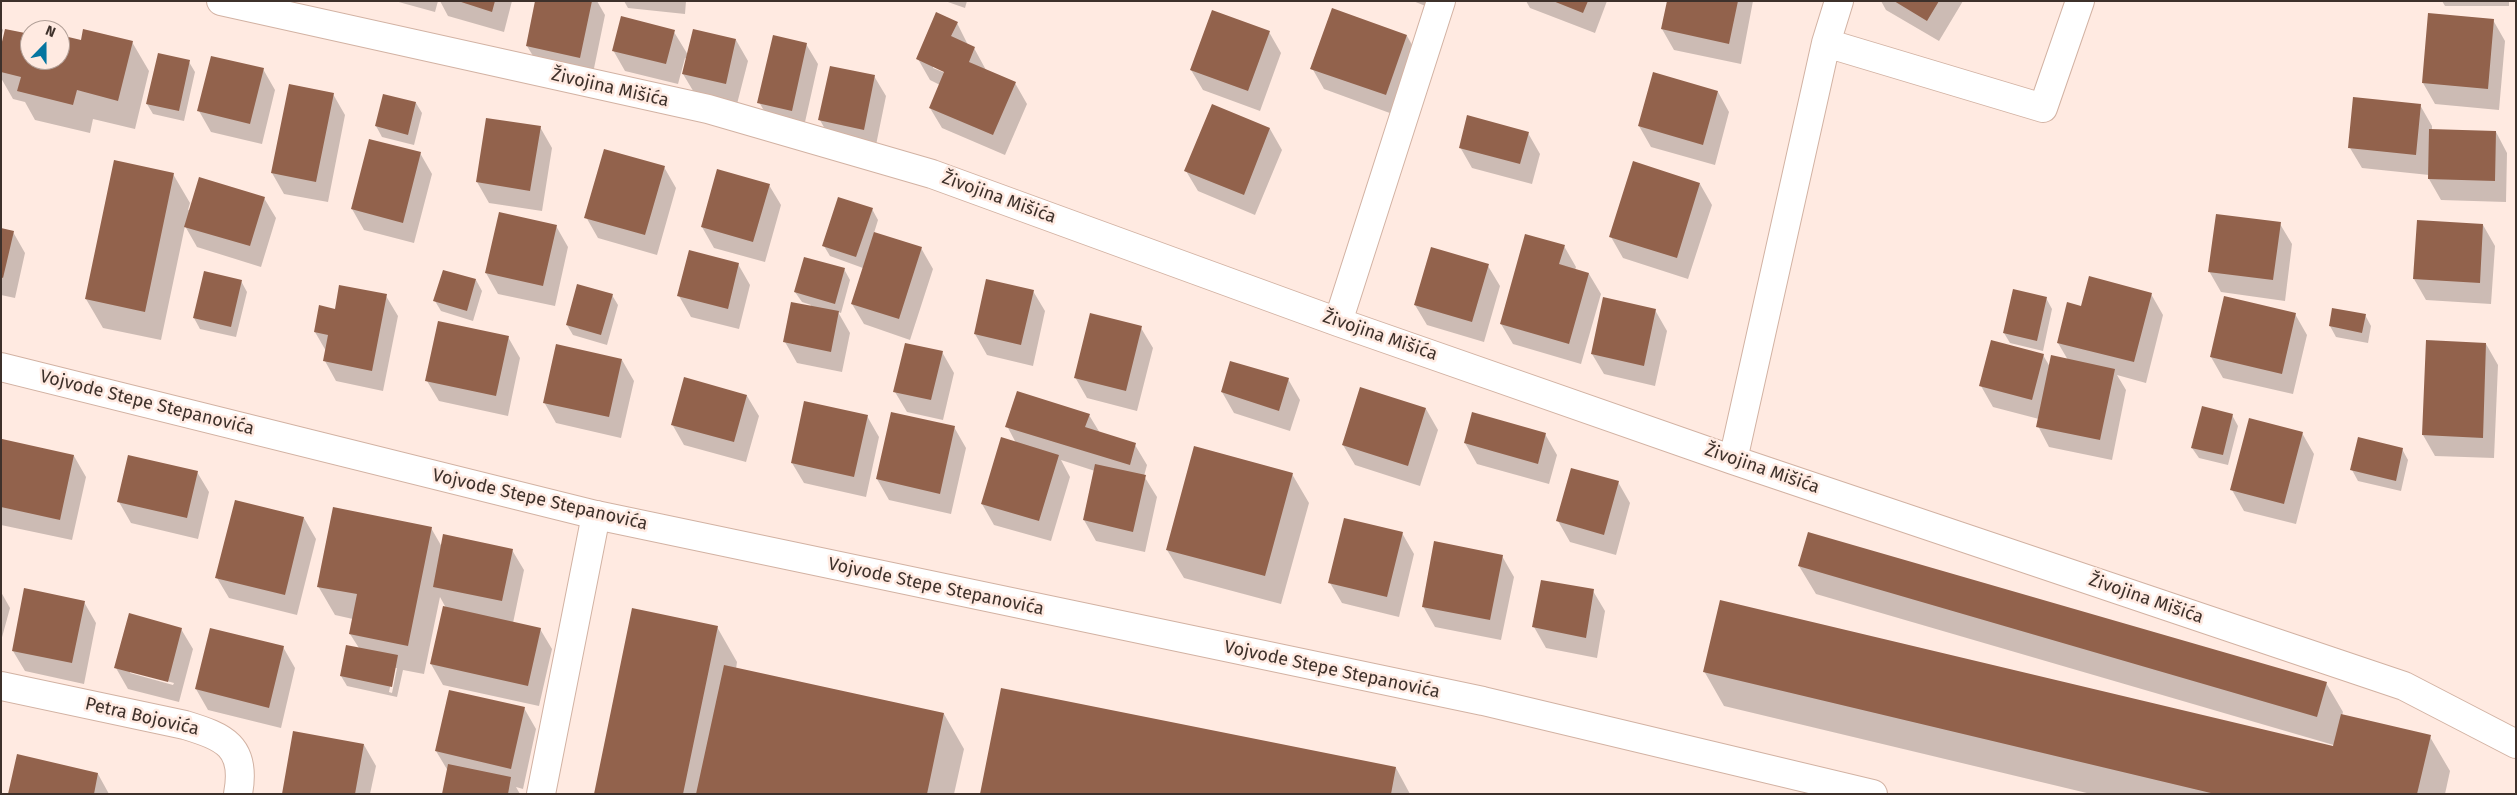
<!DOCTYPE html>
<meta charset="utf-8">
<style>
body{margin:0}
#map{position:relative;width:2517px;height:795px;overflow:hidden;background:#ffeae1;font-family:"Fira Sans",sans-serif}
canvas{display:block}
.frame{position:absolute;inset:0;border:2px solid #3e312b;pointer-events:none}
.north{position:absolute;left:20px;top:20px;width:50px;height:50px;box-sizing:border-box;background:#ffeae1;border:1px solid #b2a098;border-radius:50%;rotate:22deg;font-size:14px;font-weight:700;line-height:20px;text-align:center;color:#3e312b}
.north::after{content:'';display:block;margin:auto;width:18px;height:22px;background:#0575a0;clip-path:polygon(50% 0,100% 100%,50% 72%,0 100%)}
</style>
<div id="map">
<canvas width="2517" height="795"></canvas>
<div class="frame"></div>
<div class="north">N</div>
</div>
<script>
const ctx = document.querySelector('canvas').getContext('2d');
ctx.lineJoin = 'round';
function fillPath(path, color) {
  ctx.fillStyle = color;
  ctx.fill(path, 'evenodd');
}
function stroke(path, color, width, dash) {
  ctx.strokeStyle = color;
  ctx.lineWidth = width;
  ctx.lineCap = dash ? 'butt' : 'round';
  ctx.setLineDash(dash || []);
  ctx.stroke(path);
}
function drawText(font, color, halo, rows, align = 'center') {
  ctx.font = font + ' "Fira Sans",sans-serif';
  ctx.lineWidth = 5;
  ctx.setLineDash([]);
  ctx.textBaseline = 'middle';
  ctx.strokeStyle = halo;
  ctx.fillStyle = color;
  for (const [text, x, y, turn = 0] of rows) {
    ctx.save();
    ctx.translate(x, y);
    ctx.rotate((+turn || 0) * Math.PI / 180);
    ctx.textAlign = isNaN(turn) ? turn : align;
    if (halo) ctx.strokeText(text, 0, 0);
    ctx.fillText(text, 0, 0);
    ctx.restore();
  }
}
const shadow = new Path2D(`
 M395,1H438L435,12Z
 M440,1H512L504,32L448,16Z
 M536,1H597L605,15L592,78L539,66L527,46Z
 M624,1H686L685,14L628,8Z
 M945,1H967L965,8Z
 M1413,1H1436L1433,9Z
 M1526,1H1607L1595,33L1530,8Z
 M1669,1H1753L1741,64L1674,50L1662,29Z
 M1881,1H1963L1939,41L1886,10Z
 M2442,1H2509V6H2445Z
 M2429,14L2493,20L2505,41L2499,110L2435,104L2423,83Z
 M957,23L968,45L974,48L986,70L1015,83L1027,104L1005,155L942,128L930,108L940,85L930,80L918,59ZM933,65L950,75L933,68Z
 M1,27L3,30L1,39Z
 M674,32L688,55L736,40L748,61L737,104L695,94L683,74L687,59L685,58L678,84L625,71L613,50Z
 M1269,32L1281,53L1260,111L1203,90L1191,70Z
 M30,35V60H60V36L82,41L132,42L149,71L135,129L93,119L90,133L35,120L25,102L13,99L1,78V51Z
 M1407,36L1419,57L1398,116L1324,89L1312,68Z
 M806,44L818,64L803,131L771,123L759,102Z
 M189,62L195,72L184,121L153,114L147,104Z
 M263,69L275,90L262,144L211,132L199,111Z
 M874,76L886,96L875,150L831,140L820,120Z
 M1718,92L1729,112L1715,165L1651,147L1639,126Z
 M333,94L345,115L328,202L284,194L272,173Z
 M416,103L422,113L414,145L382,137L376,126Z
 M2420,105L2432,126V130L2496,132L2507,153L2506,202L2441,200L2429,179V175L2362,168L2350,148Z
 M1212,106L1270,129L1282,150L1255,215L1198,191L1186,171Z
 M487,119L540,127L552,148L542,211L489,203L477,182Z
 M1528,133L1540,154L1532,184L1472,168L1460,147Z
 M420,153L432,174L414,243L364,230L352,209Z
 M664,167L676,188L657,255L598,238L586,217Z
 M173,174L190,203L188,210L264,198L276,218L261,267L197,247L185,226L161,340L103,328L86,299Z
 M1700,184L1712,205L1688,279L1623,258L1611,237Z
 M769,185L781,205L765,262L714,248L702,227Z
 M872,209L878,220L874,233L921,248L933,269L910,340L864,324L852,304L863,268L830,256L824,246Z
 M2280,224L2292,244L2285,301L2221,292L2209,271Z
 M2483,225L2495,246L2491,304L2426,300L2414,279Z
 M556,226L568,247L555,306L498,294L486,273Z
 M1,229L13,232L25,253L15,298L1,295Z
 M1564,246L1576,267L1575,270L1589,274L1601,294L1581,364L1513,344L1501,324Z
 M738,264L750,285L739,329L691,317L679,296Z
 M1488,266L1500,286L1484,342L1427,325L1415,305Z
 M844,269L850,280L841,313L838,312L850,333L842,372L797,363L785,342L811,305L802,302L795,292Z
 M476,280L482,291L473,321L441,311L435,301Z
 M241,281L247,292L236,337L200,329L194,318Z
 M1033,291L1045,311L1033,366L987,355L975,334Z
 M2151,294L2163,315L2146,383L2117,375L2126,390L2112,460L2049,447L2038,426L2039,419L1993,407L1981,386L2043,355L2050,367L2068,360L2058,343L2082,307Z
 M612,295L618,305L607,345L573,335L567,325Z
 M386,296L398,316L383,391L336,381L325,361L326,351L315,332L336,310Z
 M2046,298L2052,309L2043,351L2010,343L2004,333Z
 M1655,310L1667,331L1655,386L1604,374L1592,354Z
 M2295,314L2307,335L2293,394L2223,378L2211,357Z
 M2365,315L2371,326L2368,343L2336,337L2330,326Z
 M1141,328L1153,348L1137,411L1087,398L1075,377Z
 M508,337L520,358L508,416L439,401L427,381Z
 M2486,344L2498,365L2494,458L2435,456L2423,435Z
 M942,352L954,373L943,420L907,412L895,392Z
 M622,360L634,381L621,438L556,423L544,402Z
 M1288,379L1300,400L1290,431L1234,413L1222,392Z
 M1360,389L1426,409L1438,430L1420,486L1355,465L1343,445Z
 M747,396L759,416L746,462L684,445L672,424Z
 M892,414L954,427L966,448L951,514L889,500L877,479Z
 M1089,415L1100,433L1135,445L1147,465L1144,476L1157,497L1145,552L1096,541L1084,520L1095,471L1061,460L1070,477L1051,541L994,525L982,504L1016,443L1007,426Z
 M2232,415L2238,426L2228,465L2199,458L2192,448Z
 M867,416L879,437L866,497L804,483L792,463Z
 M2302,433L2314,454L2296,524L2244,511L2232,490Z
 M1545,434L1557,455L1549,484L1477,464L1465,443Z
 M2,441L74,456L86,477L72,540L1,525Z
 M2402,449L2408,460L2401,491L2358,481L2352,470Z
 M197,472L209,492L198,539L131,523L119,502Z
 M1292,474L1309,503L1281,604L1184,578L1167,550Z
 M1618,482L1630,503L1616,555L1570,542L1558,521Z
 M304,518L316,539L297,615L229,598L217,578Z
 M431,528L442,547L512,550L524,570L513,623L540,629L552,649L539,706L443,685L431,664L446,608L440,597L424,674L403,670L397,697L347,686L341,676L359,648L350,634L353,619L335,615L318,586ZM394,668H397L392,693L389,692Z
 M1402,533L1414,554L1399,617L1342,603L1330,583Z
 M1502,556L1514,577L1501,640L1435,627L1423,606Z
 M1799,566L2326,683L2343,712L2342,716L2430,737L2450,771L2445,794H2091L1724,706L1704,671L2337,748V746L1816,594Z
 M1593,591L1605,611L1597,658L1546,648L1534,627Z
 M1,592L10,608L1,641Z
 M84,602L96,623L84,684L25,671L13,651Z
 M717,627L737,662L736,669L944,714L964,749L954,794H595Z
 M181,629L193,649L179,702L128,689L116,668ZM130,671L174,683L173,685L130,673Z
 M283,647L295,668L281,728L208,710L196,689Z
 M524,708L536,729L523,789L516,787L520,794H443L448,771L436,751Z
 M364,745L376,766L370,794H283Z
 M1396,768L1410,794H982Z
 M98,774L109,794H9Z`);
const building = new Path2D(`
 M458,1H495L492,12Z
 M535,1H592L580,58L526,46Z
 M1553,1H1588L1583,13Z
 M1667,1H1738L1729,44L1661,29Z
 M1894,1H1939L1927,21Z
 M1332,8L1407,35L1386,95L1310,69Z
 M1212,10L1270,31L1248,91L1190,70Z
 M936,12L958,22L951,36L975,47L969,62L1016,82L993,135L929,108L944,72L916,59Z
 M2428,13L2494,19L2488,89L2422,83Z
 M621,16L675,30L666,64L612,51Z
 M5,29L30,34V60H60V35L81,40L83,29L133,41L118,101L77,90L73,105L17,91L21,77L1,72V46Z
 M693,29L736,39L726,84L682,74Z
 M773,35L807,43L792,111L757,103Z
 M158,53L190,60L179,111L146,104Z
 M211,56L264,68L250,124L197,111Z
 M830,66L875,75L864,130L818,120Z
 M1653,72L1718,91L1703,145L1638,126Z
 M289,84L334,93L316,182L271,173Z
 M383,94L416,102L408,135L375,126Z
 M2353,97L2421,104L2416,155L2348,148Z
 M1212,104L1270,128L1244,195L1184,171Z
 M1467,115L1529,132L1520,164L1459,148Z
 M486,118L541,126L530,191L476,182Z
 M2429,129L2496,131L2495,181L2428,179Z
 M369,139L421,152L403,223L351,209Z
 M604,149L665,166L645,235L584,218Z
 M114,160L174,173L145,312L85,299Z
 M1633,161L1700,183L1677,258L1609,237Z
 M717,169L770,184L753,242L701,227Z
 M199,177L265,197L250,246L184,227Z
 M838,197L873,208L856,257L822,246Z
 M499,212L557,225L543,286L485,273Z
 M2216,214L2281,222L2273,280L2208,272Z
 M2417,220L2483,224L2480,283L2413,279Z
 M1,228L14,231L3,278L1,277Z
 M874,232L922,247L899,319L851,304Z
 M1525,234L1565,245L1559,264L1589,273L1569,344L1500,324Z
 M1431,247L1489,264L1472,322L1414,305Z
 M689,250L739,263L728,309L677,296Z
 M804,257L845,268L835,304L794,292Z
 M443,270L476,279L467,311L433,301Z
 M204,271L242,280L231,327L193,318Z
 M2089,276L2152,293L2134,362L2057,343L2067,302L2081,306Z
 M986,279L1034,290L1021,345L974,334Z
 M577,284L613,294L601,335L566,325Z
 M339,285L387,294L372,371L323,361L328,335L314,332L319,305L335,309Z
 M2013,289L2047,297L2037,341L2003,333Z
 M2224,296L2296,313L2282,374L2210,357Z
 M1603,297L1656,309L1644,366L1591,354Z
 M791,302L839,311L831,352L783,342Z
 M2332,308L2366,314L2362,333L2329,326Z
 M1090,313L1142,326L1126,391L1074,378Z
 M438,321L509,336L496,396L425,381Z
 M1991,340L2044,354L2032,400L1979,386Z
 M2426,340L2486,343L2483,438L2422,435Z
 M905,343L943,351L931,400L893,392Z
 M556,344L622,359L609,417L543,403Z
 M2051,355L2115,369L2100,440L2036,427Z
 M1230,361L1289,378L1279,411L1221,392Z
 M684,377L747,395L734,442L671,425Z
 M1360,387L1426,408L1408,466L1342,445Z
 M1017,391L1090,414L1085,427L1136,443L1130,465L1005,427Z
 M804,401L868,415L854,477L791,463Z
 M2202,406L2233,414L2223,455L2191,448Z
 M891,412L955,426L940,494L876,479Z
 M1472,412L1546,433L1538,464L1464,443Z
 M2249,418L2303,432L2284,504L2230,490Z
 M1001,437L1059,455L1039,521L981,504Z
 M2358,437L2403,448L2396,481L2350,470Z
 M2,439L74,455L60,520L1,507Z
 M1194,446L1293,473L1265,576L1166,550Z
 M128,455L198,471L187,518L117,502Z
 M1095,464L1146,475L1133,532L1083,520Z
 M1571,468L1619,481L1604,535L1556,521Z
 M235,500L304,517L285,595L215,578Z
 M333,507L432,527L408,646L349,634L357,594L317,587Z
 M1344,518L1403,532L1387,597L1328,583Z
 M1808,532L2327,682L2317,717L1798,566Z
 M443,534L513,549L502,601L433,587Z
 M1434,541L1503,555L1490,620L1422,607Z
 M1541,580L1594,589L1586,638L1532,627Z
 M24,588L85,601L72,663L12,651Z
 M1720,600L2333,746L2341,714L2431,735L2417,794H2215L1703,672Z
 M443,606L541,628L528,686L430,664Z
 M632,608L718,626L683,794H594Z
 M129,613L182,628L168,682L114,668Z
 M210,628L284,646L269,708L195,689Z
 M346,645L398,655L392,687L340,676Z
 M724,665L944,713L927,794H696Z
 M1001,688L1396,767L1391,794H980Z
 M449,690L525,707L511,769L435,751Z
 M293,731L364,744L355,794H282Z
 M17,754L98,773L94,794H8Z
 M448,764L511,777L508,794H442Z`);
const street = new Path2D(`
 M221,1L708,109L932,174L1338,322L1733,460L2404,686L2516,744
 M1826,43L2043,108L2080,1
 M1338,322L1441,1
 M1733,460L1826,43L1839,1
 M1,686L185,725C224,737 247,746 238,794
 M541,794L596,515`);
const secondary = new Path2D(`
 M1,367L596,515L1483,701L1873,794`);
const streetNames = [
 ["Živojina Mišića",610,88,13],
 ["Živojina Mišića",999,198,20],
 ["Živojina Mišića",1380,336,19],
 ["Vojvode Stepe Stepanovića",147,403,14],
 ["Živojina Mišića",1762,469,19],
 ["Vojvode Stepe Stepanovića",540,500,13],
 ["Vojvode Stepe Stepanovića",936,587,12],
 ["Živojina Mišića",2146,599,19],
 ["Vojvode Stepe Stepanovića",1332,670,12],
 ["Petra Bojovića",142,717,13]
];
fillPath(shadow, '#0003');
fillPath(building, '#92624c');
stroke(street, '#d2b2a3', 30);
stroke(secondary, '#d2b2a3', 30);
stroke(street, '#fff', 28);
stroke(secondary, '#fff', 28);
drawText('18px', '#3e312b', '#ffeae1', streetNames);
</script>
